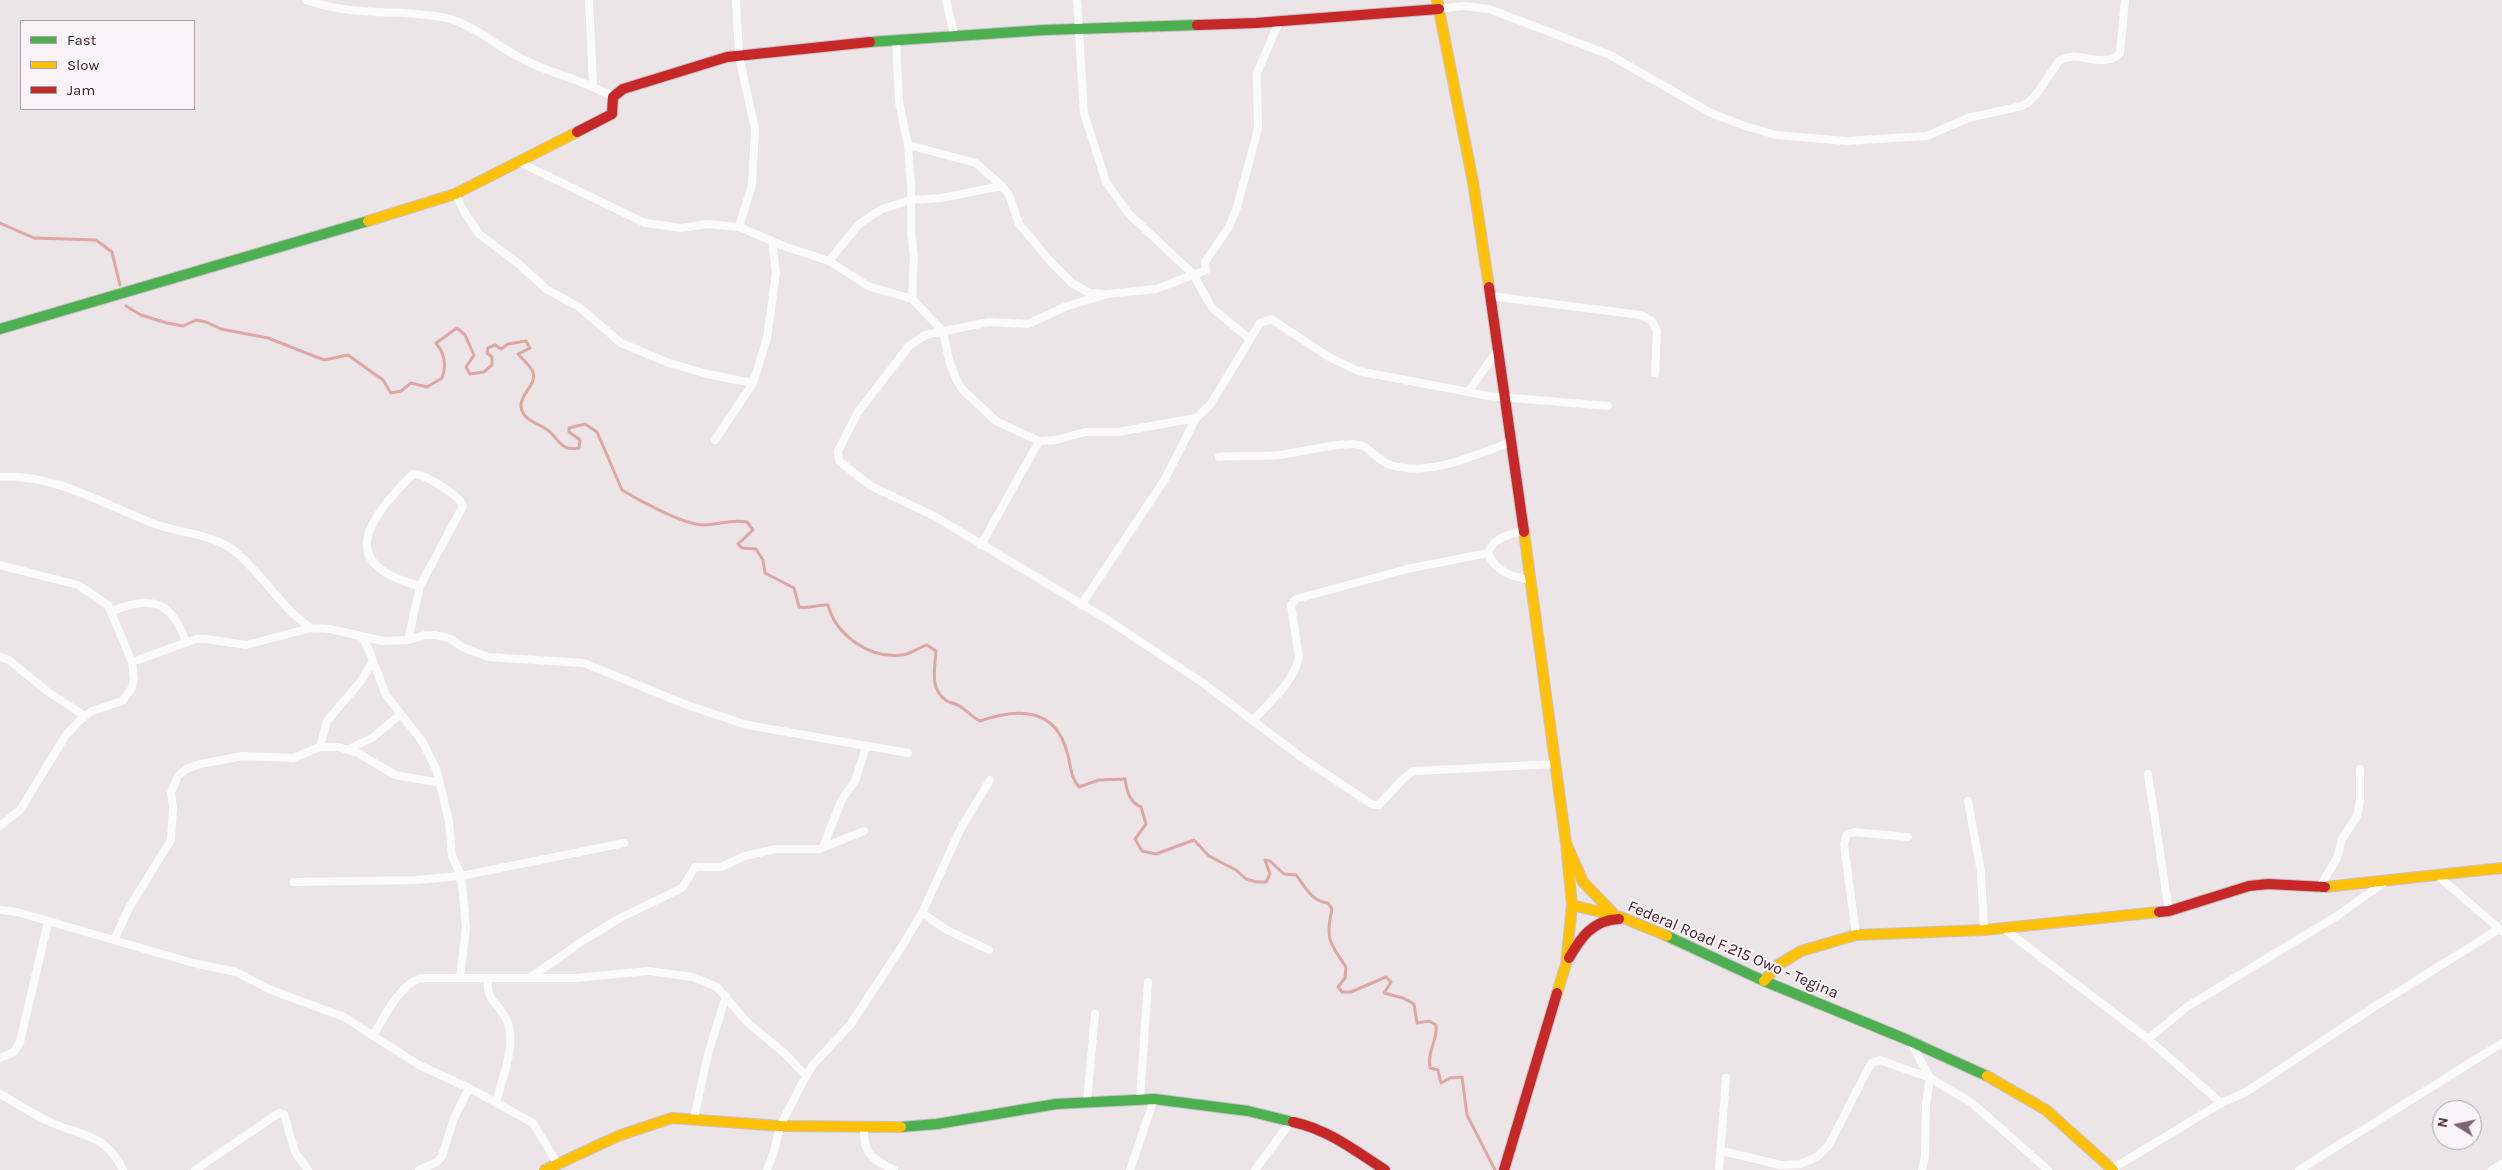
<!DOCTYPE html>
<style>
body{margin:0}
#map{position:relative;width:2502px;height:1170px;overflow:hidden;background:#ebe5e8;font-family:Karla,sans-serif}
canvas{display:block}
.legend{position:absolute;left:20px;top:20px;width:175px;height:90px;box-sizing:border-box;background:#faf3f7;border:1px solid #b09fa5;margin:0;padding:6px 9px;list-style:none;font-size:15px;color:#41202b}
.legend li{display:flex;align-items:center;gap:10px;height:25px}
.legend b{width:25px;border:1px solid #b09fa5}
.north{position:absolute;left:2432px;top:1100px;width:50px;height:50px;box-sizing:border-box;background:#faf3f7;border:1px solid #b09fa5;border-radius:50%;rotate:280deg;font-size:14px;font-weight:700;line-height:20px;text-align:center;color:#41202b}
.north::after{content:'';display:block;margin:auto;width:18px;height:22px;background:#7c656d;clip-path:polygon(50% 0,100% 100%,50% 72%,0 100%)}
</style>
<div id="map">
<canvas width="2502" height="1170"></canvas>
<ul class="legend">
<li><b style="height:6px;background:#4caf50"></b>Fast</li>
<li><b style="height:6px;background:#ffc107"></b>Slow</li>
<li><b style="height:6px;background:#c62828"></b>Jam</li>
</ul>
<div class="north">N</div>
</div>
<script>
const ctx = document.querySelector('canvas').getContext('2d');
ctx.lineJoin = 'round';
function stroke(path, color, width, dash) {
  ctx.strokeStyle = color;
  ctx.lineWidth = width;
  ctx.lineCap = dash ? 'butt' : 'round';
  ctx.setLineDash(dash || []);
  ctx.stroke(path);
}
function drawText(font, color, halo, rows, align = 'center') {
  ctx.font = font + ' Karla,sans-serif';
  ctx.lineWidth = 4;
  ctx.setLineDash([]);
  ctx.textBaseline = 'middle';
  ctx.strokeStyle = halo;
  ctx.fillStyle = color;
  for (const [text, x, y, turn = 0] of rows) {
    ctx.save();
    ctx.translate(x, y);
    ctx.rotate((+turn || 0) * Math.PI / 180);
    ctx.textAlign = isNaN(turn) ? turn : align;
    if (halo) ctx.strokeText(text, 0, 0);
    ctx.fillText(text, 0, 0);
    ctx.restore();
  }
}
const stream = new Path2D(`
 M0,223L34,238L96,240L112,252L120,285
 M126,306L141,315L167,323L183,326L196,320L206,322L221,329L268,338L324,360L348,355L383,380L391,393L401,391L411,383L427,387L442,378C447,365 445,354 436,343L457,328L465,335L474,355L466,367L470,374L484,372L492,365V357L487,353L488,348L495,345L501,349L508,344L526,341L530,348L518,354C523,360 530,365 533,372C537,385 521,393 521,405C521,422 542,423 551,433C561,443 562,451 579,448L580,440L569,432V428L585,424L597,432L622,490C640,501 684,525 704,525C719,525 731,519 747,522L753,530L738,544L742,548L756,549L763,560L765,573L794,588L799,607C809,609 818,604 828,605C836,635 869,659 902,655C909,655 919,647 927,645L936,651C935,668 929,690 947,701C951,703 957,704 961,707C968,712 972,717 980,721C1017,708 1055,707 1067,752C1071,765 1070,777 1079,787L1099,780L1125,779C1127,791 1129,802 1141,807L1146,824L1135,839L1142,851L1156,854L1194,840L1209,856L1236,870L1246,879L1257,882H1266L1270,874L1265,860L1270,861L1284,874L1296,875C1305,886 1312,902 1328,903L1332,909C1325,940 1330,943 1346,967L1345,978L1338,987L1342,992H1351L1386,977L1391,982L1384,993L1403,998L1414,1004L1417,1023L1429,1021L1436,1025C1438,1040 1427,1050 1430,1068L1438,1070L1441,1083L1450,1078L1462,1077L1467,1115L1495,1170`);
const street = new Path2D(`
 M306,0C353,17 395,9 442,17C476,24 501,51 533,64C560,76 588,82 613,97
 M589,0L593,85
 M736,0L739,56L755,129L752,185L739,227
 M946,0L954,34
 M1077,0L1084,113L1106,182L1128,213L1193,274L1212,308L1250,339
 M1439,9L1463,6L1489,9L1610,55L1711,113L1745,126L1776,135L1846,141L1927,136L1968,118L2022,106L2028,103L2038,92L2059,61C2078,48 2103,71 2120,53L2125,0
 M1279,22L1257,73L1258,129L1237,207L1229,227L1205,262L1206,270L1156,289L1107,294L1065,307L1028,324L989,322L925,335L909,346L858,412L838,451L839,461L871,486L936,517L1108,620L1203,683L1301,757L1373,805H1379L1402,780L1413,771L1555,764
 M896,39L899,102L908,145L911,187V231L914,257L912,299
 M908,145L976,163L1002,186L1009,195L1019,224L1051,262L1072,283L1089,293L1103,294
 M519,162L645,223L682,228L707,224L739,227L786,247L829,261L868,286L912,299L943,331L949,360L956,379L962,389L996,421L1028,436L1039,441L1056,440L1085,432H1118L1196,418
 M455,194L465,213L479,234L519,264L546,289L579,307L621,343L669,363L707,374L753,383
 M829,261L859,224L882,209L910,200L941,198L1002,186
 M1490,296L1641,315L1652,321L1657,331L1655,373
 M1468,392L1497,351
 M715,440L753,383L767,338L776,273L772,241
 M1219,457C1239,455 1259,457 1280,455C1303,452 1332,443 1355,444C1369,445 1377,461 1390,465C1430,477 1474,455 1511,442
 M0,477C59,474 105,506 158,525C184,534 215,534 237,553C264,576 281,608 311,628
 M1524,530C1509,535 1494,537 1488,553C1495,572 1513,577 1531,580
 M981,545L1039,441
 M0,565L78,585L108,605L132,662L134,679L132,688L122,701L92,711L81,719L66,735L20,810L0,826
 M1081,605L1165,479L1196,418L1210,405L1260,323L1271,319L1329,357L1358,371L1489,396L1608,406
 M113,611C151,594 172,602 186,642
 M362,637L368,648L386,695L422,741L437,771L449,822L452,856L461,876L464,904L466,928L460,977
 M408,640L420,586L463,506C459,495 425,474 413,474C368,519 334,564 420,586
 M0,657L9,660L48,692L85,716
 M132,662L196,639H206L246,645L311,628L330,629L383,641L408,640L425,635H436L451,639L462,647L488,657L584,663L687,705L747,725L908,753
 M1253,720C1270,702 1294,682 1299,657L1291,605L1296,599L1407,569L1488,553
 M320,747L327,721L361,681L373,661
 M349,749L372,738L401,714
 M2148,774L2169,911
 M1968,801L1981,872L1984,930
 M823,847L842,799L855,781L866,747
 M2438,876L2502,931
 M294,882L416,880L461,876L624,843
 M2319,888L2337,858L2342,839L2357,816L2360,801V769
 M0,910L17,912L193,963L236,972L271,990L344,1017L419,1065L469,1088L533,1123L557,1163
 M922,913L947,930L989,950
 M2003,928L2148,1039
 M1856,935L1844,844L1847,834L1854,832L1908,837
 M114,940L130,906L171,840L173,807L171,793L178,776L186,769L200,764L243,756L293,758L320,747H338L358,753L395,775L440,783
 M531,977L584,940L618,919L682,888L695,867H721L745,856L776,849H819L864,831
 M488,979C485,1002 501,1004 508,1023C516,1046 502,1079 496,1102
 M373,1036C385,1016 397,988 420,978H576L648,971L693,977L717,987L747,1022L784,1053L806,1076
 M1910,1041L1930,1078L1926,1104L1925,1157L1922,1170
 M0,1058L14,1052L20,1042L48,922
 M0,1094C16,1103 31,1113 48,1121C81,1137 105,1132 123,1170
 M1140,1099L1148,982
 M1087,1101L1095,1014
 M2221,1103L2148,1039L2188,1006L2337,916L2386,881
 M694,1118L708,1054L726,996
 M864,1128C863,1155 872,1158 894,1170
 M1722,1151L1781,1165L1800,1164L1817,1157L1829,1145L1868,1069L1872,1063L1880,1060L1930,1078L1972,1103L2048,1170
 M2112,1169L2221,1103L2246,1092L2374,1007L2499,929
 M195,1170L279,1113L284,1114L295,1152L308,1170
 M419,1170L437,1162L442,1156L454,1118L469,1088
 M767,1170L774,1151L780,1126L806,1076L812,1066L850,1025L904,943L922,913L961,828L990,780
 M1130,1170L1154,1099
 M1255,1170L1292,1120
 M1719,1170L1726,1078
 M2299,1170L2502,1043
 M2492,1170L2502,1164`);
const fast = new Path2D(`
 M870,42L1044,30L1197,25
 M0,329L368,221
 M1667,936L1764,981L1903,1038L1987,1076
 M901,1127L937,1124L1056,1104L1154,1099L1248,1111L1293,1122`);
const slow = new Path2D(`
 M1437,0L1473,182L1489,287
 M368,221L455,194L577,132
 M1524,532L1566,843L1572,905
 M1566,843L1583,882L1612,912
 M2325,887L2502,868
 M1764,981L1778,965L1801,951L1856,935L1984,930L2159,912
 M1557,993L1566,964L1572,905L1621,917L1667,936
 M1987,1076L2046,1110L2113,1170
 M545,1170L618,1136L672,1118L780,1126L901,1127`);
const jam = new Path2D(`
 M1197,25L1256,23L1439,9
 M577,132L612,114L613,97L623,89L727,57L870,42
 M1489,287L1524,532
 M2159,912L2169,911L2249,886L2268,884L2325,887
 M1569,958C1581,937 1593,920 1619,919
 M1293,1122C1329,1130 1354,1150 1385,1170
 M1504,1170L1557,993`);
const streetNames = [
 ["Federal Road F.215 Owo - Tegina",1733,950,23]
];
stroke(stream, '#dea7a3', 3);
stroke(fast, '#cbc1c6', 12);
stroke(slow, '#cbc1c6', 12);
stroke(jam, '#cbc1c6', 12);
stroke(street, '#fcfbfc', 8);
stroke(fast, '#4caf50', 10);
stroke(slow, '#ffc107', 10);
stroke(jam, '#c62828', 10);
drawText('16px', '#41202b', '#faf3f7', streetNames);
</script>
